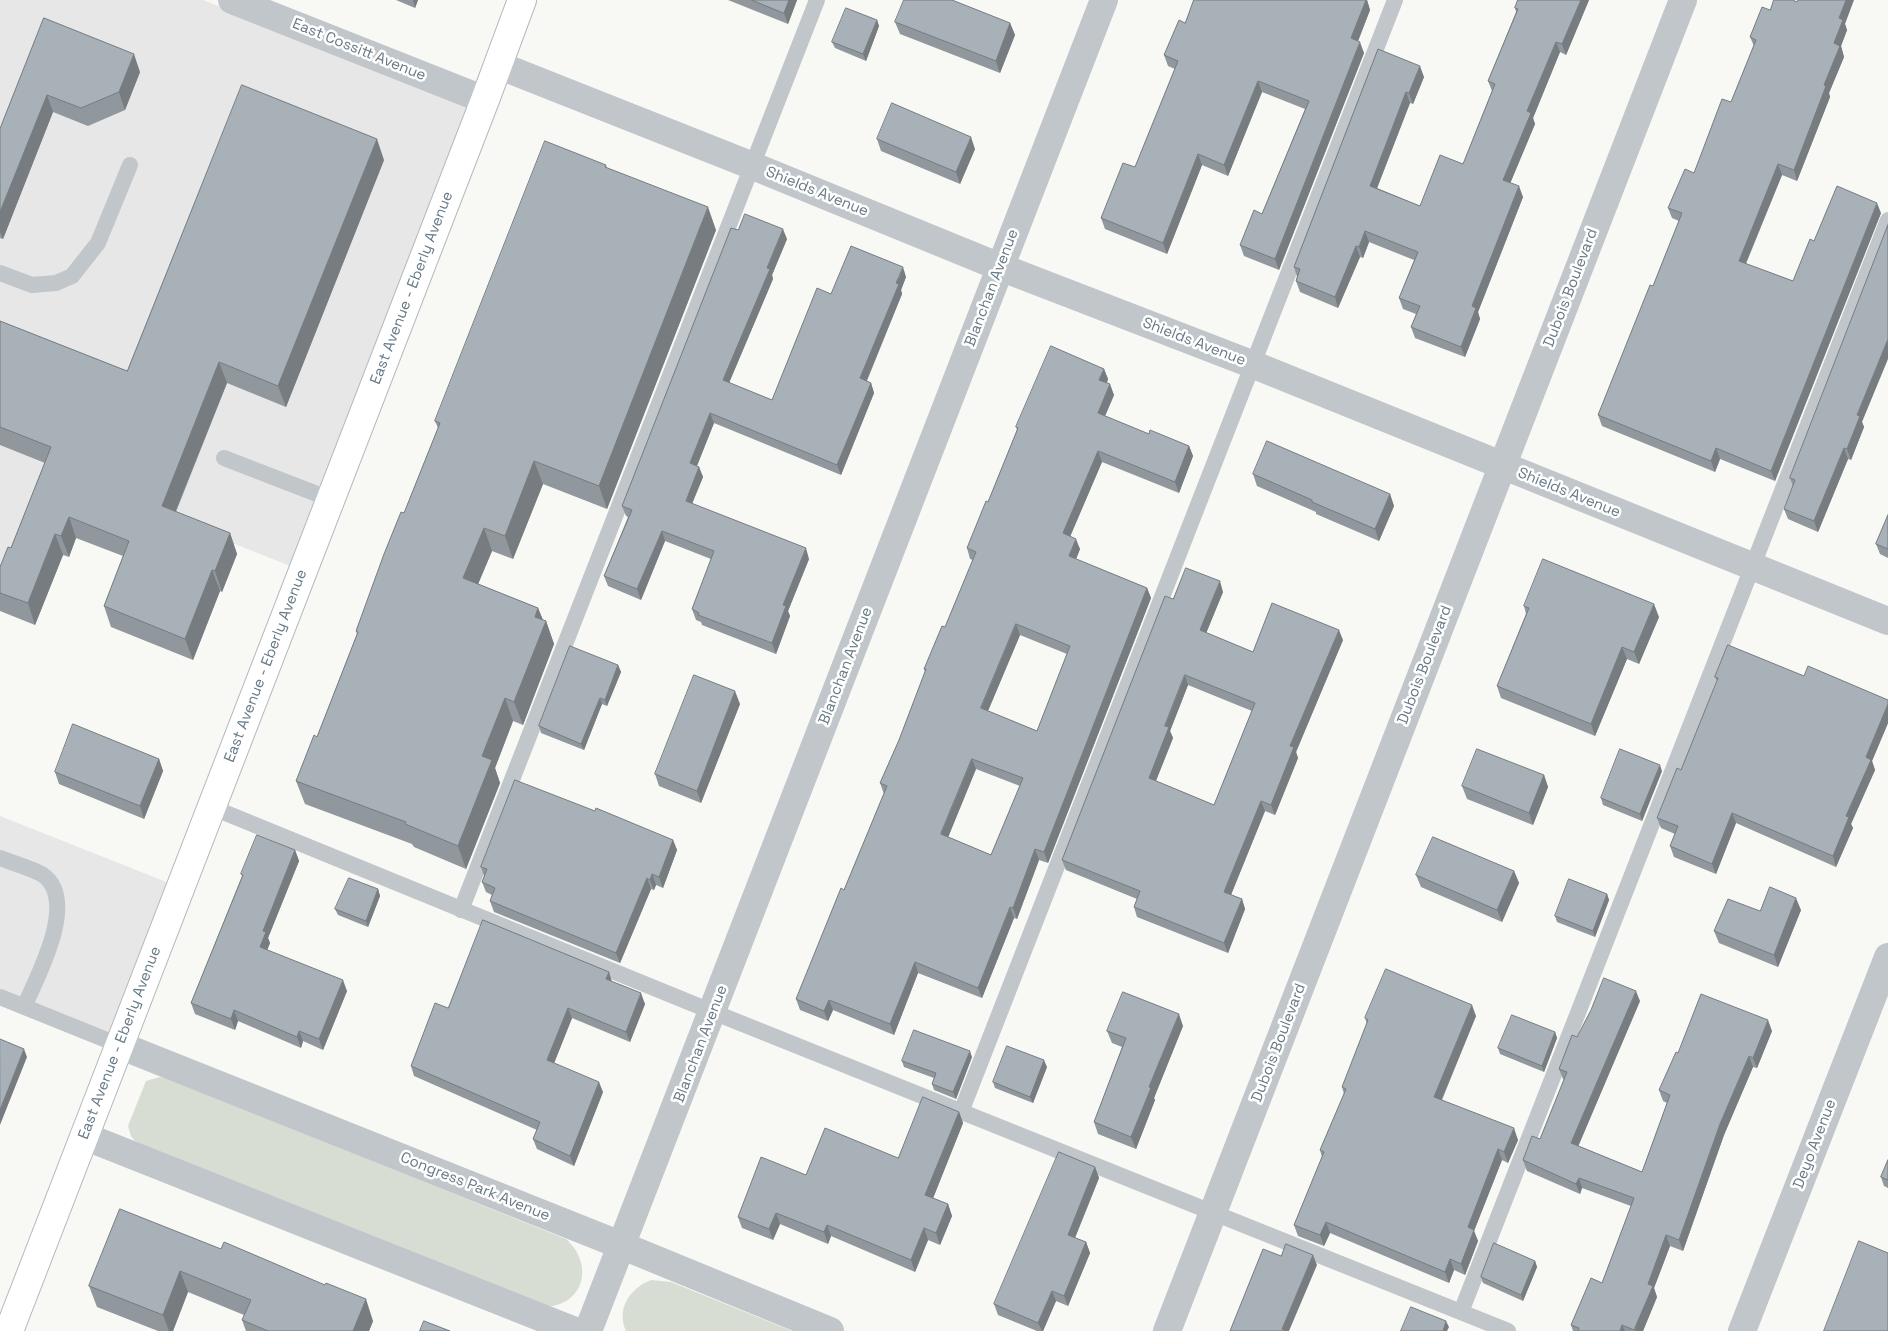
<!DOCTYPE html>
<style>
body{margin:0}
canvas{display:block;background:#f8f8f5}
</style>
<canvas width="1888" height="1331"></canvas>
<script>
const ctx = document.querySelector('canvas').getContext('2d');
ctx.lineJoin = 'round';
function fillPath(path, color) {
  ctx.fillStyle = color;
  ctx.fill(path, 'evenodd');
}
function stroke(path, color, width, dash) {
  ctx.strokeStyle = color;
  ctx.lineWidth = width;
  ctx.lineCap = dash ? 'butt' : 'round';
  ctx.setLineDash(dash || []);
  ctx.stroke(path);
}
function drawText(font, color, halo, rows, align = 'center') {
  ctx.font = font + ' "Space Grotesk",sans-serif';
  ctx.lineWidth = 5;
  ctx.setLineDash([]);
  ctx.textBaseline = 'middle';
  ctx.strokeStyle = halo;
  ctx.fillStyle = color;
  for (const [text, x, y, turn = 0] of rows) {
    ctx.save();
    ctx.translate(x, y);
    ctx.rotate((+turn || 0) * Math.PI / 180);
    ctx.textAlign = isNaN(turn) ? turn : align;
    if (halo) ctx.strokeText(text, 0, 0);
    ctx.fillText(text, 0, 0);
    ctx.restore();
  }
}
const built = new Path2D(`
 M0,0H203L493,114L313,575L46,469L0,586Z
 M0,816L174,885L116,1041L0,995Z`);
const green = new Path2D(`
 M160,1077L169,1079L566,1239C596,1266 583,1308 541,1307L137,1144L131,1136L128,1126L146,1081Z
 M651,1280L671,1282L792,1331H626C616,1309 630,1288 651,1280Z`);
const lane = new Path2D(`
 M0,273L32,285L56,283L72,276L98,243L130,165
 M224,458L330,499
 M211,807L713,1012L1508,1331
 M0,858C12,863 32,868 43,875C79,901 37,977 24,1007
 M461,910L817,0
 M0,997L119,1045
 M961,1112L1395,0
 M1461,1312L1888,220`);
const street = new Path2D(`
 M232,0L485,100
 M498,65L753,166L1000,267L1254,365L1888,621
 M119,1045L623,1246L830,1331
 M84,1136L575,1331
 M588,1331L1104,0
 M1167,1331L1683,0
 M1742,1331L1888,957`);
const secondary = new Path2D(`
 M9,1331L485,100L522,0`);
const wall = new Path2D(`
 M396,0H418L415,8Z
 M728,0H797L788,24Z
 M1194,0H1367L1370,10L1358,41L1364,53L1279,270L1244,256L1240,245L1262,214L1305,109L1262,92L1228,176L1202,165L1167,254L1105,229L1101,218L1135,167L1175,69L1168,66L1164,55L1185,23Z
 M1518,0H1589L1566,55L1560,52L1533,118L1535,124L1510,183L1523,197L1478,312L1480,319L1465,357L1415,338L1411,327L1416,314L1403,309L1399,298L1414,260L1369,242L1363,258L1360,257L1338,308L1300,292L1296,281L1297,277L1294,267L1378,49L1424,77L1413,104L1410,103L1377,188L1420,206L1463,164L1492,91L1488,81L1516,12L1515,8Z
 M1770,10L1845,24L1847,30L1841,46L1844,57L1829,93L1830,97L1797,181L1782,175L1746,264L1793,281L1814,241L1881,213L1775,481L1720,459L1715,472L1602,426L1598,415L1653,286L1679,221L1672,218L1668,208L1694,173L1731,102L1754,46L1750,37Z
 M44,18L140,72L125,110L88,126L53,112L3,239L0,238V129Z
 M877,20L879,26L866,61L835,48L832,42Z
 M895,22L1010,23L1015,35L1000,73L900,34Z
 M877,139L975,149L960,184L881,151Z
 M384,160L286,407L227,383L176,512L230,533L237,554L222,592L220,591L193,660L111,627L104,606L123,556L76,538L69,557L63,555L35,625L0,611V567L11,548L45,463L0,445V321L127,371Z
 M606,165L607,168L716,230L607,509L543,484L513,559L492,551L478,584L538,608L543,620L546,621L554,644L523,725L513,721L495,768L500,783L466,869L414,847L412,844L305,804L296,781L317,737L357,634L356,631L404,513L438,428L435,421Z
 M738,230L787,239L772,275L773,279L729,383L772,400L831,294L906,277L901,290L902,294L867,381L871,383L874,393L841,475L714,423L697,466L699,467L703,477L692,504L809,559L788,611L790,616L776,654L702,625L701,622L696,620L692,609L711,559L665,541L641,600L608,586L604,576L628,517L626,516L622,506Z
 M1104,369L1108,379L1107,383L1114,395L1105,416L1149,434L1189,446L1193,456L1179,493L1102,462L1070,536L1080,549L1076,559L1147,588L1151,598L1048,863L1039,860L1017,919L1014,918L982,998L918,973L894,1035L833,1010L828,1021L800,1010L796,999L844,890L884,794L880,783L899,740L925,672L924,669L945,627L973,560L970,559L967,548L988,502L1017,430L1016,427ZM1020,635L1067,654L1037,731L988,711ZM976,769L1020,786L991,855L948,837Z
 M1862,422L1864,427L1851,460L1848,459L1818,532L1788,519L1784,509L1793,486L1790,478Z
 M1253,474L1390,494L1394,506L1379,541L1316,514V512L1257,486Z
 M1888,515V558L1880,554L1876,544Z
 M1223,592L1206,633L1253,652L1343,640L1296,752L1298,758L1275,815L1265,811L1231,895L1242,899L1245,909L1228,953L1137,917L1134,907L1137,899L1066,870L1062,860L1173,599ZM1188,685L1252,711L1214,805L1156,781L1173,738L1170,731Z
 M1524,606L1659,617L1639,664L1627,659L1595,736L1501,698L1497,686L1526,614Z
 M618,665L621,672L607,706L602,704L584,750L541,733L539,726Z
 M1804,676L1888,700V723L1872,761L1875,770L1851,824L1853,828L1836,867L1736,823L1716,874L1674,857L1670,846L1675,834L1661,828L1657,818L1681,770L1717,681L1715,677Z
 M740,704L701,803L659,786L655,774Z
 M159,759L163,771L144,819L59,784L55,772Z
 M1662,771L1642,821L1603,805L1601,798Z
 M1544,775L1548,787L1533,825L1467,799L1462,786Z
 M595,811L673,840L677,850L663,888L656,885L654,890L651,889L620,963L494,912L490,901L492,895L486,892L482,882L484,876L481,867Z
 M295,850L299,861L268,938L270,943L267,950L347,991L323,1050L303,1041L301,1048L238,1021L235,1030L195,1014L191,1003L242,876L241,874Z
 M1514,871L1519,883L1502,922L1421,887L1416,875Z
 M378,889L380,896L368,927L338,915L335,909Z
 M1607,894L1609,900L1595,937L1557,922L1555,916Z
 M1801,910L1778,967L1719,943L1714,931L1760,911Z
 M612,982L645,1004L630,1042L572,1018L554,1063L603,1092L574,1166L537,1149L533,1139L537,1130L414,1076L411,1066L448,1008Z
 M1640,1001L1578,1146L1642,1172L1667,1103L1663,1101L1659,1090L1772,1031L1757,1068L1753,1067L1724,1135L1683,1251L1670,1246L1654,1288L1657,1297L1643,1331H1573L1571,1325L1602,1283L1631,1206L1582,1188L1580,1194L1527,1171L1523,1160L1540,1139L1564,1080L1563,1079L1559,1069L1577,1037Z
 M1476,1016L1442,1100L1518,1140L1508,1163L1502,1160L1474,1231L1478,1241L1465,1275L1454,1270L1449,1283L1330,1233L1324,1246L1298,1236L1294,1225L1322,1157L1320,1150L1344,1094L1342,1087L1367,1024L1365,1018Z
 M1183,1026L1154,1098L1155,1100L1136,1149L1098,1134L1094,1122L1122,1047L1112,1043L1107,1031Z
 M1555,1032L1557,1038L1544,1072L1500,1054L1498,1048Z
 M972,1057L956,1099L934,1090L932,1084L934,1078L904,1067L902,1061Z
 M1047,1067L1033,1103L995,1088L993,1082Z
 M959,1112L963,1123L933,1198L948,1204L952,1216L940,1245L928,1240L915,1272L831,1236L828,1244L780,1224L773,1240L742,1228L738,1217L806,1175L898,1158Z
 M1888,1160V1188L1884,1186L1881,1177Z
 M1095,1167L1099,1178L1075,1238L1086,1242L1090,1253L1068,1306L1056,1301L1043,1331H1037L998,1315L994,1304Z
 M120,1209L373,1321L369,1331H246L242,1320L244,1315L188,1292L173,1331H158L97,1307L89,1286Z
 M1535,1261L1537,1267L1523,1301L1483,1283L1481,1277Z`);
const shadedWall = new Path2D(`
 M413,0H418L415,8Z
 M789,0H797L788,24L784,13Z
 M1366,0H1367L1370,10L1355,49L1351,38Z
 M1581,0H1589L1566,55L1562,44Z
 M1846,0H1854L1845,24L1847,30L1841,46L1844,57L1829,93L1830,97L1797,181L1794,170L1824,85L1839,18Z
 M877,20L879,26L866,61L863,54Z
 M1010,23L1015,35L1000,73L996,61Z
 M1360,42L1364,53L1279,270L1275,259Z
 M1556,42L1560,52L1533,118L1535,124L1507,191L1503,180L1527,111Z
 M134,54L140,72L125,110L119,92Z
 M1420,66L1424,77L1413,104L1409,93Z
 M1258,81L1262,92L1228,176L1224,165Z
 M1406,92L1410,103L1374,196L1370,186Z
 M47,95L53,112L3,239L0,232V212Z
 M971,137L975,149L960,184L956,172Z
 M377,139L384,160L286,407L278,386Z
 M1198,154L1202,165L1167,254L1163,243Z
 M1778,164L1782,175L1742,272L1739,261Z
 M1519,186L1523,197L1478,312L1480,319L1465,357L1461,347L1472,306Z
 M1877,203L1881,213L1775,481L1771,471Z
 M708,207L716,230L607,509L599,486Z
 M783,229L787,239L772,275L773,279L726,390L723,380Z
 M1365,231L1369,242L1363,258L1359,247Z
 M1356,246L1360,257L1338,308L1335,297Z
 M903,267L906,277L901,290L902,294L863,389L860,378Z
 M1888,339V359L1862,422L1864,427L1851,460L1847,449L1857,415Z
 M219,362L227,383L169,527L162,506Z
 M1104,369L1108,379L1103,391L1099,380Z
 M871,383L874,393L841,475L837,465Z
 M1110,384L1114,395L1102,423L1098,413Z
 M710,413L714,423L694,473L690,463Z
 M1189,446L1193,456L1179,493L1175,482Z
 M1716,448L1720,459L1715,472L1711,461Z
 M1844,448L1848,459L1818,532L1814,521Z
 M1098,451L1102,462L1067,544L1063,533Z
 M534,461L543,484L513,559L505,536Z
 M699,467L703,477L689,511L686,501Z
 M1390,494L1394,506L1379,541L1375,529Z
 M69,517L76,538L69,557L61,536Z
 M484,528L492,551L471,601L463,578Z
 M662,531L665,541L641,600L637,589Z
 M230,533L237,554L222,592L215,571Z
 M55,534L63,555L35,625L28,603Z
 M1076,539L1080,549L1073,567L1069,556Z
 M806,548L809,559L788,611L790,616L776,654L772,643L783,605Z
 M212,570L220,591L193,660L185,639Z
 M1220,581L1223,592L1203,641L1200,630Z
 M1147,588L1151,598L1048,863L1044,852Z
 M1654,604L1659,617L1639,664L1634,652Z
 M538,608L545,625L546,621L554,644L523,725L514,702L535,617Z
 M1016,624L1020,635L985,718L981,708Z
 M1339,630L1343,640L1296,752L1298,758L1275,815L1271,805L1290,746Z
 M1622,647L1627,659L1595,736L1591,724Z
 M618,665L621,672L607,706L605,700Z
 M1185,675L1188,685L1170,731L1173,738L1153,788L1149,778L1165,726Z
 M735,691L740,704L701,803L697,791Z
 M505,698L513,721L495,768L500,783L466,869L458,846L482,756Z
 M600,698L602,704L584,750L581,744Z
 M1888,704V723L1872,761L1875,770L1851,824L1853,828L1836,867L1833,856L1866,757Z
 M159,759L163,771L144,819L140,806Z
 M972,759L976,769L945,845L941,834Z
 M1660,765L1662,771L1642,821L1640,814Z
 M1544,775L1548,787L1533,825L1529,813Z
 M1261,801L1265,811L1228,902L1224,892Z
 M1732,813L1736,823L1716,874L1712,864Z
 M673,840L677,850L663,888L659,877Z
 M1035,849L1039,860L1017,919L1013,908Z
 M295,850L299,861L268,938L270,943L264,958L260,947L263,931Z
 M1514,871L1519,883L1502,922L1497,910Z
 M652,874L656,885L654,890L650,880Z
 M647,878L651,889L620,963L616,953Z
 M378,889L380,896L368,927L366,921Z
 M1607,894L1609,900L1595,937L1593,931Z
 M1796,898L1801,910L1778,967L1774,955Z
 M1242,899L1245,909L1228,953L1224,943Z
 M1010,907L1014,918L982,998L978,988Z
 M915,962L918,973L894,1035L890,1024Z
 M609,972L612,982L606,979Z
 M343,980L347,991L323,1050L319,1039Z
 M1636,991L1640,1001L1575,1154L1571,1143Z
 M641,993L645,1004L630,1042L626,1032Z
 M829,1000L833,1010L828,1021L824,1011Z
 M1472,1005L1476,1016L1438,1108L1434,1097Z
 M568,1008L572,1018L551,1071L547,1060Z
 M234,1010L238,1021L235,1030L231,1019Z
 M1179,1014L1183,1026L1154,1098L1155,1100L1136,1149L1131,1137L1149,1087Z
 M1768,1020L1772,1031L1757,1068L1753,1058Z
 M299,1031L303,1041L301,1048L297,1037Z
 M1555,1032L1557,1038L1544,1072L1542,1066Z
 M24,1049L27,1057L0,1125V1110Z
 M970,1051L972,1057L956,1099L953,1092Z
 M1749,1056L1753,1067L1724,1135L1683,1251L1679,1240L1720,1124Z
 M1044,1060L1047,1067L1033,1103L1030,1097Z
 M599,1082L603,1092L574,1166L570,1156Z
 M959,1112L963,1123L930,1206L925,1195Z
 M1514,1128L1518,1140L1508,1163L1504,1152Z
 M1498,1149L1502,1160L1474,1231L1478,1241L1465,1275L1461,1264L1468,1227Z
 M1095,1167L1099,1178L1072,1245L1068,1235Z
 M1579,1178L1582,1188L1580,1194L1576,1184Z
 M948,1204L952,1216L940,1245L936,1233Z
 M776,1213L780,1224L773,1240L769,1229Z
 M1326,1222L1330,1233L1324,1246L1320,1235Z
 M827,1225L831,1236L828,1244L824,1232Z
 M924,1228L928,1240L915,1272L911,1260Z
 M1666,1235L1670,1246L1654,1288L1657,1297L1643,1331H1635L1648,1284Z
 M1086,1242L1090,1253L1068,1306L1064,1296Z
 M1313,1255L1317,1265L1289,1331H1282V1329Z
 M1450,1259L1454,1270L1449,1283L1445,1272Z
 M1535,1261L1537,1267L1523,1301L1521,1295Z
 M180,1271L188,1292L173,1331H169L163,1315Z
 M1052,1291L1056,1301L1043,1331H1042L1038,1323Z
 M366,1299L373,1321L369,1331H353Z
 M1446,1321L1449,1327L1447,1331H1443Z
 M1622,1325L1625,1331H1620Z`);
const building = new Path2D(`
 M752,0H789L784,13Z
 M904,0H952L1010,23L996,61L895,22Z
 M1194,0H1366L1351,38L1360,42L1275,259L1240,245L1254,210L1262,214L1309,101L1258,81L1224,165L1198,154L1163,243L1101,218L1123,163L1135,167L1178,61L1164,55L1179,20L1185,23Z
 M1518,0H1581L1562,44L1556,42L1527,111L1531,113L1503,180L1519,186L1472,306L1476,308L1461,347L1411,327L1420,306L1399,298L1418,252L1365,231L1359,247L1356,246L1335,297L1296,281L1300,269L1294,267L1378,49L1420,66L1409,93L1406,92L1370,186L1420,206L1440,155L1463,164L1495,84L1488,81L1518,9L1515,8Z
 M1774,0H1793L1797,2L1798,0H1846L1839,18L1843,20L1834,43L1840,46L1824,85L1826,86L1794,170L1778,164L1739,261L1793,281L1810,239L1814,241L1837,186L1877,203L1771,471L1716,448L1711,461L1598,415L1650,285L1653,286L1682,213L1668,208L1685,169L1694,173L1722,99L1731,102L1756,40L1750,37L1762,7L1770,10Z
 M846,8L877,20L863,54L832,42Z
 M44,18L134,54L119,92L81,108L47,95L0,212V129Z
 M242,85L377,139L278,386L219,362L162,506L230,533L215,571L212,570L185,639L104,606L129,541L69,517L61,536L55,534L28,603L0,593V567L8,547L11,548L51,447L0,427V321L127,371Z
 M892,103L971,137L956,172L877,139Z
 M545,141L606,165L605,167L708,207L599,486L534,461L505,536L484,528L463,578L538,608L535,617L546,621L514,702L505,698L482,756L492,760L458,846L405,824L406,822L296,781L314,735L317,737L358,632L356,631L384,554L401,512L404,513L440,423L435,421Z
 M745,214L783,229L767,268L770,269L723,380L772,400L817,288L831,294L851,246L903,267L896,283L899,284L860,378L871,383L837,465L710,413L690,463L699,467L686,501L806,548L783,605L786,606L772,643L698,615L699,613L692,609L714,551L662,531L637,589L604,576L632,510L622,506L731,228L738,230Z
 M1888,225V339L1857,415L1860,416L1847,449L1844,448L1814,521L1784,509L1795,480L1790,478Z
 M1051,346L1104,369L1099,380L1110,384L1098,413L1149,434L1150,430L1189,446L1175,482L1098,451L1063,533L1076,539L1069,556L1147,588L1044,852L1035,849L1013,908L1010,907L978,988L915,962L890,1024L829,1000L824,1011L796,999L841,888L844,890L887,786L880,783L899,740L926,669H924L942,626L945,627L976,552L967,548L986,501L988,502L1018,428L1016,427ZM1016,624L1070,646L1037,731L981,708ZM972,759L1023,778L991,855L941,834Z
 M1267,441L1390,494L1375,529L1312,502V500L1253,474Z
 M1888,515V549L1876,544Z
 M1543,559L1654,604L1634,652L1622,647L1591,724L1497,686L1529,608L1524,606Z
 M1186,568L1220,581L1200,630L1253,652L1272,603L1339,630L1290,746L1294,747L1271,805L1261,801L1224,892L1242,899L1224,943L1134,907L1140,891L1062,860L1165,596L1173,599ZM1185,675L1255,703L1214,805L1149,778L1169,727L1165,726Z
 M1728,645L1804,676L1808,666L1888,700V704L1866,757L1871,760L1846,816L1849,817L1833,856L1732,813L1712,864L1670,846L1678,826L1657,818L1677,768L1681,770L1718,678L1715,677Z
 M570,646L618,665L605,700L600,698L581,744L539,726Z
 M694,675L735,691L697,791L655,774Z
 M73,724L159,759L140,806L55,772Z
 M1477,749L1544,775L1529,813L1462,786Z
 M1620,749L1660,765L1640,814L1601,798Z
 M515,780L595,811L596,808L673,840L659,877L652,874L650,880L647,878L616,953L490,901L495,888L482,882L487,869L481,867Z
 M257,835L295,850L263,931L266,932L260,947L343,980L319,1039L299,1031L297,1037L234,1010L231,1019L191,1003L243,875L241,874Z
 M1433,837L1514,871L1497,910L1416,875Z
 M349,878L378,889L366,921L335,909Z
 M1569,879L1607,894L1593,931L1555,916Z
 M1770,887L1796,898L1774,955L1714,931L1728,899L1760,911Z
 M483,920L609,972L606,979L641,993L626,1032L568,1008L547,1060L599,1082L570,1156L533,1139L540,1122L411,1066L435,1003L448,1008Z
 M1386,969L1472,1005L1434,1097L1514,1128L1504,1152L1498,1149L1468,1227L1474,1230L1461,1264L1450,1259L1445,1272L1326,1222L1320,1235L1294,1225L1324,1152L1320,1150L1346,1089L1342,1087L1368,1020L1365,1018Z
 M1604,978L1636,991L1571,1143L1642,1172L1670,1095L1659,1090L1676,1052L1678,1053L1701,994L1768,1020L1753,1058L1749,1056L1720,1124L1679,1240L1666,1235L1648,1284L1653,1286L1634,1330L1622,1325L1620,1331H1578L1579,1328L1571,1325L1591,1278L1602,1283L1634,1198L1579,1178L1576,1184L1523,1160L1532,1136L1540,1139L1567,1072L1559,1069L1572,1035L1577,1037L1591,1010Z
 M1123,992L1179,1014L1149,1087L1151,1088L1131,1137L1094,1122L1126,1038L1107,1031Z
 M1512,1015L1555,1032L1542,1066L1498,1048Z
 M914,1030L970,1051L953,1092L932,1084L936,1073L902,1061Z
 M0,1039L24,1049L0,1110Z
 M1007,1046L1044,1060L1030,1097L993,1082Z
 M923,1097L959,1112L925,1195L948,1204L936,1233L924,1228L911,1260L827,1225L824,1232L776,1213L769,1229L738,1217L761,1157L806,1175L825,1128L898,1158Z
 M1059,1152L1095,1167L1068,1235L1086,1242L1064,1296L1052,1291L1038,1323L994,1304Z
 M1888,1160V1180L1881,1177Z
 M120,1209L221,1249L224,1242L325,1285L326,1283L366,1299L353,1331H268L242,1320L251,1300L180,1271L163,1315L89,1286Z
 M1859,1241L1888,1253V1331H1824Z
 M1494,1243L1535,1261L1521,1295L1481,1277Z
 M1286,1244L1313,1255L1282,1329L1286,1331H1230L1263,1249L1281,1256Z
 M1411,1307L1446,1321L1443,1331H1401Z
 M424,1321L450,1331H420Z`);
const streetNames = [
 ["East Cossitt Avenue",359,50,22],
 ["Shields Avenue",817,192,22],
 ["East Avenue - Eberly Avenue",412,288,-69],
 ["Blanchan Avenue",992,288,-69],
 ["Dubois Boulevard",1571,288,-69],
 ["Shields Avenue",1194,342,21],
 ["Shields Avenue",1569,493,22],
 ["Dubois Boulevard",1425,665,-69],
 ["East Avenue - Eberly Avenue",266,666,-69],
 ["Blanchan Avenue",846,666,-69],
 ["East Avenue - Eberly Avenue",120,1043,-69],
 ["Dubois Boulevard",1279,1043,-69],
 ["Blanchan Avenue",701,1044,-69],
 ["Deyo Avenue",1815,1144,-69],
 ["Congress Park Avenue",475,1187,22]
];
fillPath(built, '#e6e7e6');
fillPath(green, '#d8ddd4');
stroke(secondary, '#b3babe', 30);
stroke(lane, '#c1c6ca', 16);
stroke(street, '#c1c6ca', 28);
stroke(secondary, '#fff', 28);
fillPath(wall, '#90989d');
fillPath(shadedWall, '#767c80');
fillPath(building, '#a8b1b7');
stroke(building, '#767c80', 1);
drawText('15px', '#667987', '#fff', streetNames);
</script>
